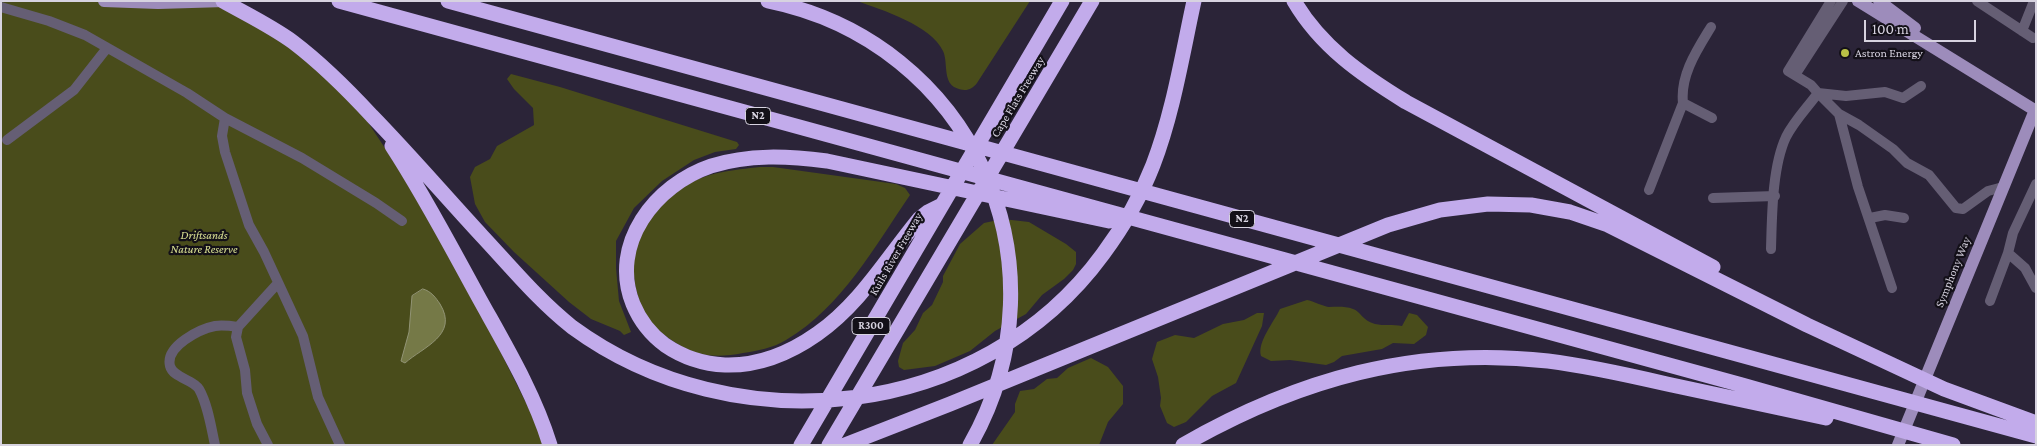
<!DOCTYPE html>
<style>
body{margin:0}
#map{position:relative;width:2037px;height:446px;overflow:hidden;background:#2b2438;font-family:"Crimson Pro",serif}
canvas{display:block}
.frame{position:absolute;inset:0;border:2px solid #d7d3e0;pointer-events:none}
.scale{position:absolute;left:1864px;top:20px;width:112px;height:22px;box-sizing:border-box;border:2px solid #d7d3e0;border-top:0;padding-left:6px;font-size:15px;line-height:18px;white-space:nowrap;color:#d7d3e0;-webkit-text-stroke:4px #131018;paint-order:stroke}
</style>
<div id="map">
<canvas width="2037" height="446"></canvas>
<div class="frame"></div>
<div class="scale">100 m</div>
</div>
<script>
const ctx = document.querySelector('canvas').getContext('2d');
ctx.lineJoin = 'round';
function fillPath(path, color) {
  ctx.fillStyle = color;
  ctx.fill(path, 'evenodd');
}
function stroke(path, color, width, dash) {
  ctx.strokeStyle = color;
  ctx.lineWidth = width;
  ctx.lineCap = dash ? 'butt' : 'round';
  ctx.setLineDash(dash || []);
  ctx.stroke(path);
}
function drawText(font, color, halo, rows, align = 'center') {
  ctx.font = font + ' "Crimson Pro",serif';
  ctx.lineWidth = 4.5;
  ctx.setLineDash([]);
  ctx.textBaseline = 'middle';
  ctx.strokeStyle = halo;
  ctx.fillStyle = color;
  for (const [text, x, y, turn = 0] of rows) {
    ctx.save();
    ctx.translate(x, y);
    ctx.rotate((+turn || 0) * Math.PI / 180);
    ctx.textAlign = isNaN(turn) ? turn : align;
    if (halo) ctx.strokeText(text, 0, 0);
    ctx.fillText(text, 0, 0);
    ctx.restore();
  }
}
const green = new Path2D(`
 M1,1H206L282,36L344,86L408,183L474,299L547,445H1Z
 M857,1H1030L977,83C971,91 964,92 954,87C943,80 948,61 943,51C931,25 882,10 857,1Z
 M511,74L560,87L737,142L739,145L736,149L715,152L694,160L662,181L634,208L616,241V268L619,301L631,332L624,335L620,331L591,319L569,302L514,252L485,222L475,204L470,177L475,167L490,159L497,146L534,125L533,108L514,89L507,79Z
 M760,167H773L896,184L905,188L910,195C875,246 842,307 786,340C773,348 757,351 743,353C710,360 688,354 662,333C659,331 653,328 650,324C643,315 639,300 636,289C633,274 632,255 638,241C646,219 664,199 684,187C706,172 734,170 760,167Z
 M1003,219L1029,222L1066,244L1076,252V264L1073,270L1064,279L1042,295L1026,314L995,331L970,351L935,366L904,370L899,367L898,361L903,343L915,330L923,313L932,305L943,282V276L960,244L984,223Z
 M1307,300C1313,301 1325,307 1329,307C1337,307 1345,306 1353,309C1360,311 1363,321 1375,324C1384,326 1393,324 1402,326L1409,313L1417,315L1428,327L1426,335L1414,344L1393,343L1382,349L1342,356L1334,362L1326,365L1290,360L1271,361L1261,356C1257,342 1274,322 1280,309Z
 M1257,313H1264L1262,326L1236,383L1212,396L1186,422L1174,427L1167,423L1160,406L1161,398L1158,377L1152,359L1157,342L1175,335L1194,338L1223,324L1244,320Z
 M1091,358L1108,367L1123,386V404L1108,422L1099,445H992L1015,412V404L1020,391L1034,389L1047,379L1057,378L1068,368Z`);
const water = new Path2D(`
 M423,289C431,291 436,298 440,304C459,335 423,347 405,363L401,361L409,332L412,296Z`);
const minor = new Path2D(`
 M1977,1L2033,38
 M1,7L49,21L85,35L187,93L225,118L302,158L376,203L402,221
 M1711,27C1697,50 1680,75 1683,103L1712,118
 M2022,31L2034,1
 M1795,75L1843,1
 M1818,93L1839,114L1859,125L1893,149L1907,163L1929,175L1956,208L1963,209L1988,191L2003,187
 M1818,93L1846,96L1885,92L1903,98L1921,86
 M1839,114L1858,187L1892,288
 M225,118L222,136L225,152L249,225L264,252L303,336L318,397L340,445
 M7,140L74,90L107,48
 M2036,184L2013,233L2008,253L2025,268L2036,288
 M1649,190L1683,103
 M1713,198L1775,196
 M1870,218L1885,215L1904,218
 M1771,249C1772,216 1772,167 1786,137C1794,121 1807,108 1818,93L1811,85L1788,71L1831,1
 M1990,301L2008,253
 M215,445C211,427 208,405 199,389C193,379 173,378 170,366C165,346 200,329 215,326C222,325 231,326 238,327
 M268,445L257,424L247,393L245,370L236,337L238,327L278,283`);
const major = new Path2D(`
 M104,1L158,3L225,1
 M1858,1L2036,111
 M1879,1L1915,28
 M1898,445L2035,110`);
const highway = new Path2D(`
 M223,1C246,14 271,26 293,42C322,64 347,89 372,116C410,155 445,196 482,236C511,267 538,300 572,327C734,446 981,421 1103,254C1123,227 1141,196 1153,165C1173,113 1182,56 1194,1
 M339,1L1742,385L1953,445
 M448,1L2036,436
 M768,1C971,42 1073,264 970,445
 M1294,1C1321,47 1362,75 1406,102L1713,267
 M392,146C424,195 451,247 479,298C505,345 534,393 550,445
 M940,206L928,212L919,219C886,259 860,304 817,334C790,353 758,366 725,365C702,364 684,358 665,345C650,334 640,321 633,304C609,244 655,185 711,166C749,154 788,156 827,161L1109,221
 M801,445L1062,1
 M829,445L1092,1
 M845,445L950,404L1388,225L1440,210L1488,204L1531,205L1570,212L1608,225L1807,325L1944,389L2036,423
 M1183,445C1298,379 1415,346 1548,361C1588,366 1628,375 1667,384C1720,395 1773,407 1826,418`);
const markers = [
 [1845,53,5,"#b9c046"]
];
const shields = [
 [758,116,25],
 [1242,219,25],
 [871,326,38]
];
const shieldNames = [
 ["N2",758,116],
 ["N2",1242,219],
 ["R300",871,326]
];
const poiNames = [
 ["Astron Energy",1855,53]
];
const streetNames = [
 ["Cape Flats Freeway",1018,97,-59],
 ["Kuils River Freeway",896,254,-60],
 ["Symphony Way",1953,272,-68]
];
const parkNames = [
 ["Driftsands",204,235],
 ["Nature Reserve",204,249]
];
fillPath(green, '#494c1b');
fillPath(water, '#757947');
stroke(water, '#929475', 1);
stroke(minor, '#655e74', 10);
stroke(major, '#9d8cbb', 12);
stroke(highway, '#c2abeb', 15);
for (const [x, y, r, color] of markers) {
  const dot = new Path2D();
  dot.arc(x, y, r, 0, 2 * Math.PI);
  ctx.fillStyle = color;
  ctx.fill(dot);
  stroke(dot, '#131018', 2);
}
for (const [x, y, w] of shields) {
  const box = new Path2D();
  box.roundRect(x - w / 2, y - 8.5, w, 17, 4);
  ctx.fillStyle = '#131018';
  ctx.fill(box);
  stroke(box, '#d7d3e0', 1);
}
drawText('bold 11px', '#d7d3e0', null, shieldNames);
drawText('12px', '#d7d3e0', '#131018', poiNames, 'left');
drawText('12px', '#d7d3e0', '#131018', streetNames);
drawText('italic 12px', '#dae193', '#131018', parkNames);
</script>
